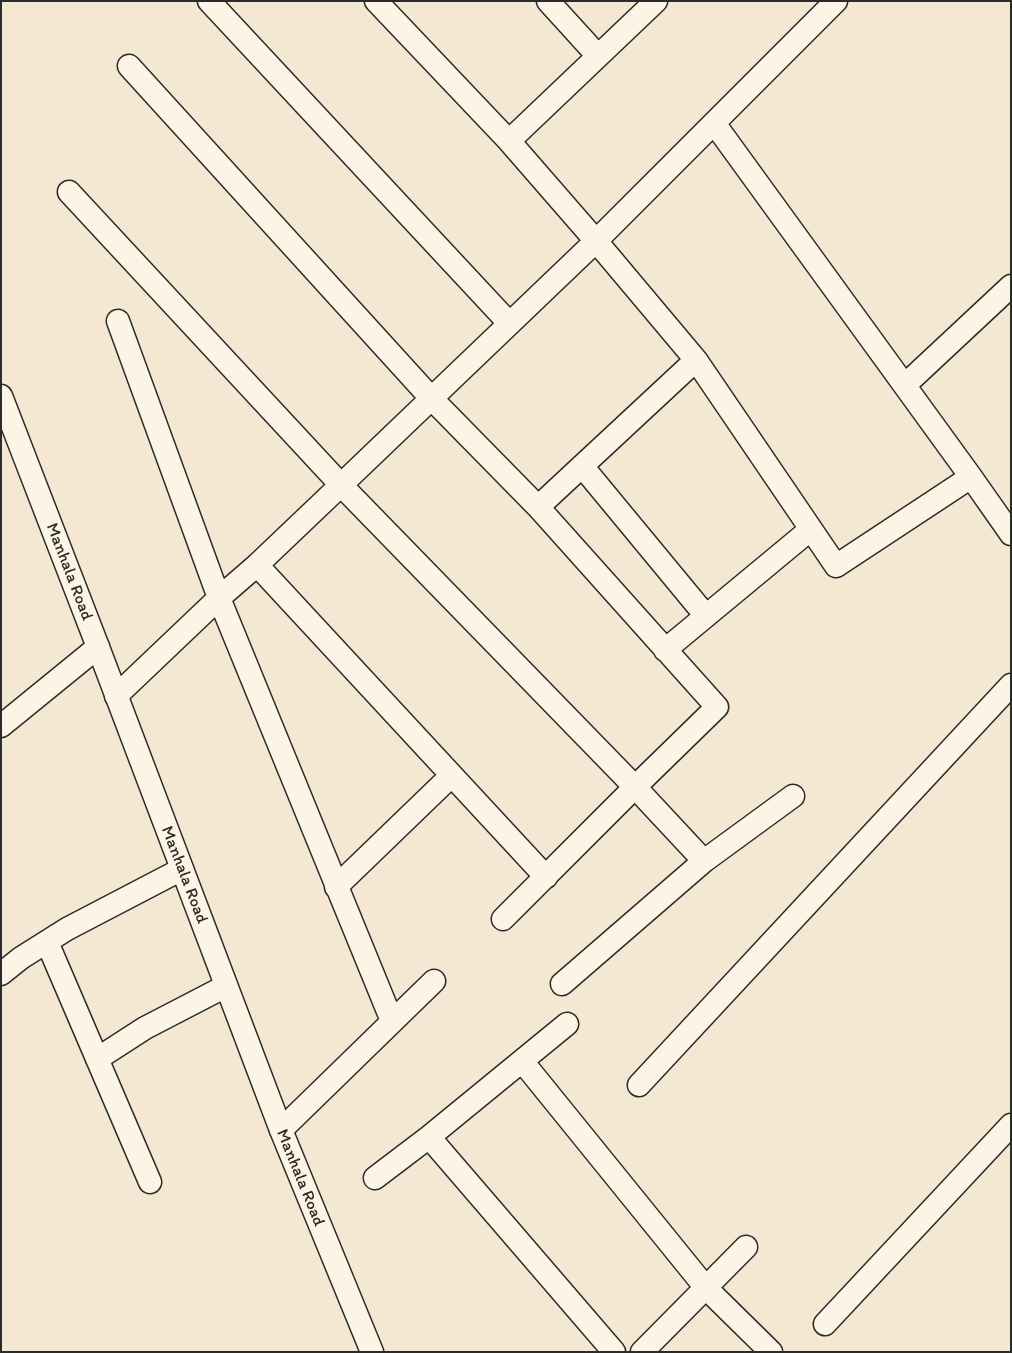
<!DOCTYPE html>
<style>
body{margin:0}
#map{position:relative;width:1012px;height:1353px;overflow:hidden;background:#f5e8d3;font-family:Itim,sans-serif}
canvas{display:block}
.frame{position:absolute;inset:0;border:2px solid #2b2b2b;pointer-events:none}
</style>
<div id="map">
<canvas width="1012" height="1353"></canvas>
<div class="frame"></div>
</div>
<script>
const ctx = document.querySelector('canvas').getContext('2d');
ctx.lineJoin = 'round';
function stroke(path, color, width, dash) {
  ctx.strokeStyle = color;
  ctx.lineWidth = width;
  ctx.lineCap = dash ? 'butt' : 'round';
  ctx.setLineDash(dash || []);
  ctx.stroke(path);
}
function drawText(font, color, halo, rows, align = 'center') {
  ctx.font = font + ' Itim,sans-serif';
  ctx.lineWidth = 4;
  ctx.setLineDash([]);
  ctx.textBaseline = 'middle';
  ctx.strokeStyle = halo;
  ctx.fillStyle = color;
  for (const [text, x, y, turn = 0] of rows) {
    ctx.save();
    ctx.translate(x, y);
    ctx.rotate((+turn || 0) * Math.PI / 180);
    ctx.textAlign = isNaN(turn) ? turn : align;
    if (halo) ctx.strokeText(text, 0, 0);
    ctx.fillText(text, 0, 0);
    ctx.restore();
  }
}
const minor = new Path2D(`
 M209,1L509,323
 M376,1L509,141L596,241L696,360L836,566L971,477
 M548,1L598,56
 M129,66L431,398L538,507L717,707L635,787L503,919
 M714,123L971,477L1011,534
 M509,141L656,1
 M69,192L341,485L635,787L704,861
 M118,321L219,598L392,1021
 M905,385L1011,286
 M582,466L706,616
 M538,507L696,360
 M257,565L546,877
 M665,650L811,529
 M116,696L219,598L257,565L341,485L596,241L836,1
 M1,726L98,647
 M336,887L451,776
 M47,942L150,1182
 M1,974L21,958L67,929L182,869
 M562,984L704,861L793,796
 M97,1059L145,1028L226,986
 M522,1061L706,1288L771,1352
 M639,1085L1011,685
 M281,1130L434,981
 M429,1137L614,1352
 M375,1178L429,1137L567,1024
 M825,1324L1011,1125
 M642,1352L746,1247`);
const major = new Path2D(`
 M1,396L98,647L281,1130L372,1352`);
const streetNames = [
 ["Manhala Road",69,572,69],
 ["Manhala Road",184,875,69],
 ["Manhala Road",300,1178,68]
];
stroke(minor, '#2b2b2b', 25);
stroke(major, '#2b2b2b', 25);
stroke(minor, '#fcf5e5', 22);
stroke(major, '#fcf5e5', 22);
drawText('17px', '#2b2b2b', '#fcf5e5', streetNames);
</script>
